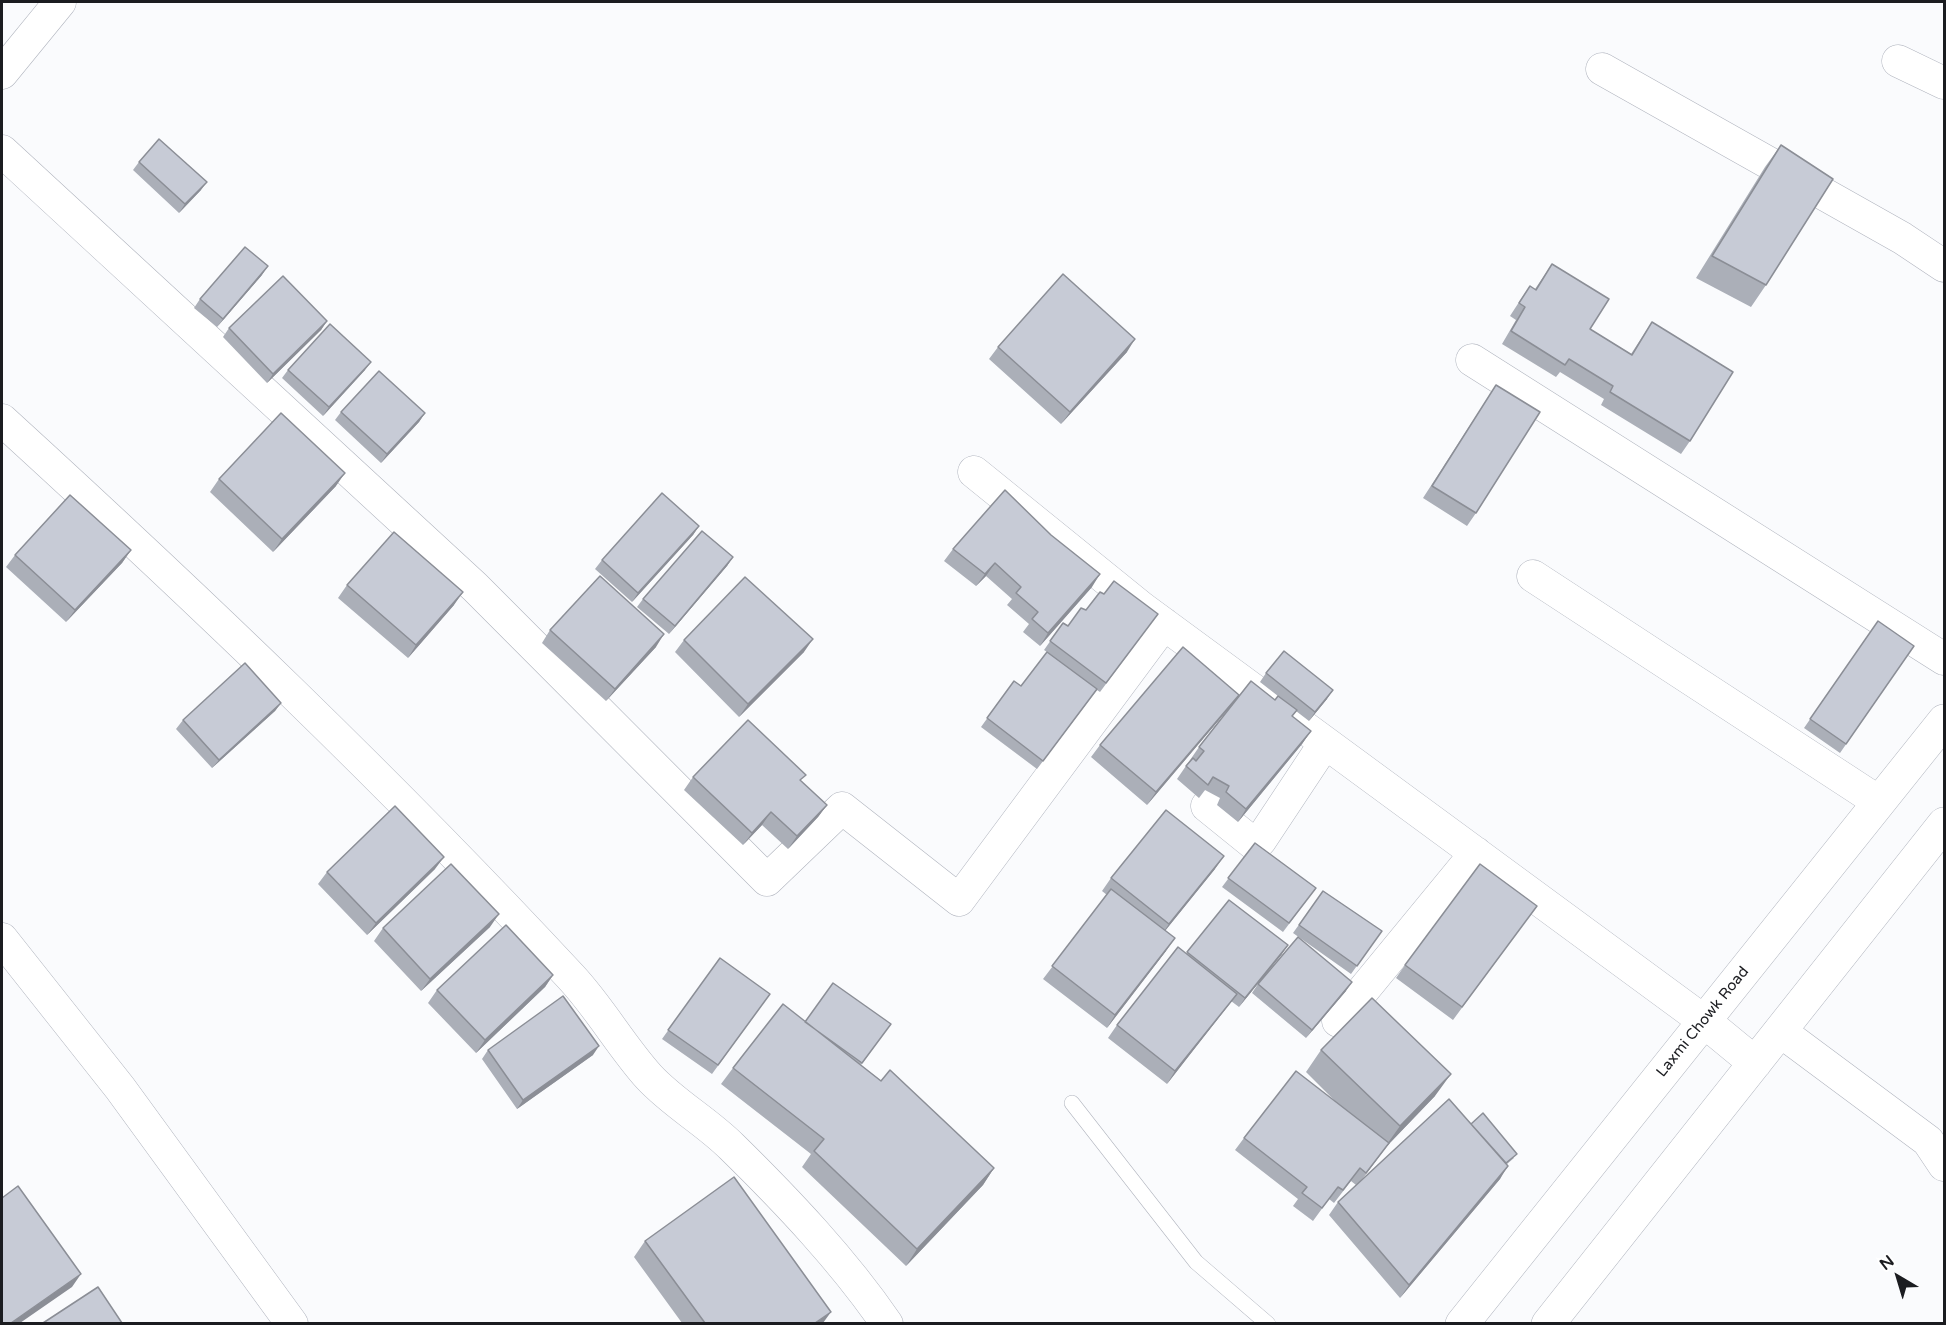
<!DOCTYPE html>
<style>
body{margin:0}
#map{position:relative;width:1946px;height:1325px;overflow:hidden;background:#fafbfd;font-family:"Varela Round",sans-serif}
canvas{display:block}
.frame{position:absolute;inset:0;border:3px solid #1b1c20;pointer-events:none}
.north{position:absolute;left:1868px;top:1247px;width:60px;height:60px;-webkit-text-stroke:4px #fff;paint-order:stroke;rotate:322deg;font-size:16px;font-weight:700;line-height:24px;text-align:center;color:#1b1c20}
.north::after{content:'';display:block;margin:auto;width:21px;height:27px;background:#1b1c20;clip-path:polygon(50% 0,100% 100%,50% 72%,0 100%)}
</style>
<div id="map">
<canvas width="1946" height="1325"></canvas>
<div class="frame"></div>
<div class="north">N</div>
</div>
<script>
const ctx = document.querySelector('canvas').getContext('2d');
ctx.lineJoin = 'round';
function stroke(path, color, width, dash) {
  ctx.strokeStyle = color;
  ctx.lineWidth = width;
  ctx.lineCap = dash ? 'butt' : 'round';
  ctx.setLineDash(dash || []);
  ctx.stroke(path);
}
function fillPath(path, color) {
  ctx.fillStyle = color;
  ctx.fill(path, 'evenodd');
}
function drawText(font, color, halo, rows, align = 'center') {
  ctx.font = font + ' "Varela Round",sans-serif';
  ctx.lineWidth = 5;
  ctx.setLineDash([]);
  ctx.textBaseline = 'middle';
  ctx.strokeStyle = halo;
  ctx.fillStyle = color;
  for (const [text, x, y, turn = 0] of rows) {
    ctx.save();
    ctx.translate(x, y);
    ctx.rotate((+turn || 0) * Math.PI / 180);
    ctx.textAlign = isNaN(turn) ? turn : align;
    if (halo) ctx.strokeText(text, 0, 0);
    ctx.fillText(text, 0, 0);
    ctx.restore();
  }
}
const lane = new Path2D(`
 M1072,1103L1196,1262L1268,1324`);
const street = new Path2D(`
 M1898,61L1944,83
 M1602,69L1902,238L1944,266
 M2,73L60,2
 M2,151L475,587L767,880L842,808L959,900L1164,624
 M1472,360L1944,659
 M2,420C198,599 390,782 571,977C600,1008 621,1046 649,1077C674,1104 706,1121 732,1147C787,1201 843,1260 887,1324
 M974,472L1142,608L1704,1021
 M1533,576L1879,802
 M1207,806L1254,844L1260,841L1325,743
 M2,939L120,1088L292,1324
 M1338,1021L1476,853
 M1780,1031L1928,1141L1944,1165`);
const secondary = new Path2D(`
 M1704,1021L1755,1063
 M1462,1324L1944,721
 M1548,1324L1944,824`);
const wall = new Path2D(`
 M1781,145L1766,285L1751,307L1696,278L1765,167Z
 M139,162L201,190L179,213L133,170Z
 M1552,264L1590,329L1631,354L1652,322L1690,441L1681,454L1601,405L1604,399L1560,372L1556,377L1502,344L1516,320L1510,316L1521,299L1530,286L1535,289Z
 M262,275L217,327L194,308L200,299Z
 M327,321L321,330L267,383L223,337L229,328Z
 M998,347L1127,352L1061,424L989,359Z
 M288,370H365L323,416L282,378Z
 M1496,385L1476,513L1467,526L1423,498Z
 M341,412L425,413L419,422L381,463L335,420Z
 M219,479L336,486L273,552L210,492Z
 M699,526L693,535L632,602L595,569L602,560Z
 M953,549L1092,587L1040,646L1023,632L1029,624L1007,605L1012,599L986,576L976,586L944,561Z
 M131,550L122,563L66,622L6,567L15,555Z
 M733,557L727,566L669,634L637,607L643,599Z
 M347,585L454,605L408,658L338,598Z
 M1104,594L1158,614L1100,692L1097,690L1037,769L981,727L1014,681L1021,686L1047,652L1044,650L1063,623L1068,626Z
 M1878,621L1914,646L1840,753L1804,728Z
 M550,630L656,647L606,701L542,643Z
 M684,640L804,652L739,717L675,652Z
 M1266,673L1327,699L1309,721L1296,711L1292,717L1311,731L1302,744L1238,822L1217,805L1220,798L1205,790L1199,798L1177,779L1199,747L1275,700L1278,696L1260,682Z
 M1239,695L1230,707L1147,805L1091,757L1100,745Z
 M281,703L275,711L212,768L176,729L183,720Z
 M693,777L801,781L827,805L818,817L788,849L762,825L743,845L684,790Z
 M1255,843L1316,888L1283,932L1222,887Z
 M435,869L367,935L318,884L327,872Z
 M1215,869L1165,931L1166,951L1107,1028L1043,979L1107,895L1102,891L1111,878Z
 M1323,891L1382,931L1351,974L1293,933Z
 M1229,900L1282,954L1239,1007L1231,1001L1167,1084L1108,1038L1117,1025L1186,954Z
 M1537,906L1453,1020L1396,978L1405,965Z
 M490,927L421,991L374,941L383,928Z
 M720,958L770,994L712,1074L662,1039Z
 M553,975L545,987L476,1053L428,1003L437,990Z
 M1258,984L1346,991L1306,1038L1252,993Z
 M891,1024L861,1065L994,1168L983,1185L906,1266L802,1167L811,1154L721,1084L733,1068Z
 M488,1050L593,1055L517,1109L482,1059Z
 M1321,1050L1435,1096L1387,1146L1359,1183L1471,1124L1514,1158L1507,1164L1500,1179L1400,1298L1329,1215L1338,1202L1356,1185L1351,1181L1334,1203L1329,1199L1313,1221L1293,1206L1298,1199L1235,1150L1244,1138L1340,1106L1306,1072Z
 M645,1241L823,1323H682L634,1257Z`);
const shadedWall = new Path2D(`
 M207,182L201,190L179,213L185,204Z
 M268,266L262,275L217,327L223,319Z
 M327,321L321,330L267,383L273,374Z
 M1135,339L1127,352L1061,424L1070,412Z
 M371,362L365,370L323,416L329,407Z
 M425,413L419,422L381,463L387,454Z
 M345,473L336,486L273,552L282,539Z
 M699,526L693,535L632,602L638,593Z
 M131,550L122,563L66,622L75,610Z
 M733,557L727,566L669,634L675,626Z
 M995,563L986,576L976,586L985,574Z
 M1100,574L1092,587L1040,646L1048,633Z
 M463,592L454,605L408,658L416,645Z
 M664,634L656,647L606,701L615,689Z
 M813,639L804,652L739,717L748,704Z
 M1333,690L1327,699L1309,721L1315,712Z
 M1239,695L1230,707L1147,805L1156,792Z
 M281,703L275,711L212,768L219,760Z
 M1311,731L1302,744L1238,822L1246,809Z
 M827,805L818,817L788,849L797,836Z
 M771,812L762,825L743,845L752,833Z
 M1224,856L1215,869L1160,937L1169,924Z
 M444,857L435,869L367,935L376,923Z
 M499,914L490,927L421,991L430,979Z
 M1175,938L1166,951L1107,1028L1115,1015Z
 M1288,945L1282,954L1239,1007L1245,998Z
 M553,975L545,987L476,1053L485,1040Z
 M1352,982L1346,991L1306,1038L1312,1030Z
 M1237,994L1228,1006L1167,1084L1175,1071Z
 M599,1046L593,1055L517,1109L523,1100Z
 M1451,1074L1435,1096L1387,1146L1357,1186L1400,1126Z
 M1508,1166L1500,1179L1400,1298L1409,1285Z
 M994,1168L983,1185L906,1266L917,1249Z
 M81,1274L72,1287L20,1323H11Z
 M831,1312L823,1323H815Z`);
const building = new Path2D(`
 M159,139L207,182L185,204L139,162Z
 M1781,145L1833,179L1766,285L1712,256Z
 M245,247L268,266L223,319L200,299Z
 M1552,264L1609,299L1590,329L1632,355L1652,322L1733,372L1690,441L1610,392L1613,386L1569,359L1565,365L1511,331L1525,307L1519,303L1530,286L1536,290Z
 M1063,274L1135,339L1070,412L998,347Z
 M283,276L327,321L273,374L229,328Z
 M330,324L371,362L329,407L288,370Z
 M379,371L425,413L387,454L341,412Z
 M1496,385L1540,412L1476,513L1432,486Z
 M281,413L345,473L282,539L219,479Z
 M1005,490L1051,535L1100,574L1048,633L1032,619L1038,612L1016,593L1021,587L995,563L985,574L953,549Z
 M662,493L699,526L638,593L602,560Z
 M70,495L131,550L75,610L15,555Z
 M702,531L733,557L675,626L643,599Z
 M394,532L463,592L416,645L347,585Z
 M600,576L664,634L615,689L550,630Z
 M745,577L813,639L748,704L684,640Z
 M1114,581L1158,614L1106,683L1050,641L1063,623L1068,626L1081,608L1086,610L1100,592L1104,594Z
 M1878,621L1914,646L1846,744L1810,719Z
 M1183,647L1239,695L1156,792L1100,745Z
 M1284,651L1333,690L1315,712L1266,673Z
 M1047,652L1097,689L1043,761L987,718L1014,681L1021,686Z
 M245,663L281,703L219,760L183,720Z
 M1251,681L1275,700L1278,696L1297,710L1292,716L1311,731L1246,809L1226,792L1229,786L1213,777L1208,785L1186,766L1193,758L1196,761L1204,751L1199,747Z
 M748,720L806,775L800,780L827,805L797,836L771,812L752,833L693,777Z
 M395,806L444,857L376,923L327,872Z
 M1166,810L1224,856L1169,924L1111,878Z
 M1255,843L1316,888L1289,923L1228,878Z
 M451,864L499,914L430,979L383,928Z
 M1480,864L1537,906L1462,1007L1405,965Z
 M1111,889L1175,938L1115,1015L1052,966Z
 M1323,891L1382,931L1357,966L1299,925Z
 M1229,900L1288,945L1245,998L1187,952Z
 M506,925L553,975L485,1040L437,990Z
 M1298,937L1352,982L1312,1030L1258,984Z
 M1178,947L1237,994L1175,1071L1117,1025Z
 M720,958L770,994L718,1065L668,1030Z
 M833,983L891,1024L862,1063L805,1022Z
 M563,996L599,1046L523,1100L488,1050Z
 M1372,998L1451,1074L1400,1126L1321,1050Z
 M783,1004L881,1081L890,1070L994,1168L917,1249L814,1151L824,1139L733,1068Z
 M1296,1071L1389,1143L1366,1173L1360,1168L1343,1190L1338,1187L1322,1208L1302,1193L1307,1187L1244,1138Z
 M1449,1099L1508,1166L1409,1285L1338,1202Z
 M1483,1113L1517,1154L1506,1163L1471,1124Z
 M734,1177L831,1312L815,1323H705L645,1241Z
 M18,1186L81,1274L11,1323H2V1198Z
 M98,1287L122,1323H43Z`);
const streetNames = [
 ["Laxmi Chowk Road",1703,1022,-51]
];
stroke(lane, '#afb3bd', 16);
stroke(street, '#afb3bd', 33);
stroke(secondary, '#afb3bd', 34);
stroke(lane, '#fff', 15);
stroke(street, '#fff', 32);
stroke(secondary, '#fff', 33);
fillPath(wall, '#abafb8');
fillPath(shadedWall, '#8b8e96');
fillPath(building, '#c7cbd6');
stroke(building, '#8b8e96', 1.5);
drawText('15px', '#1b1c20', '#fff', streetNames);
</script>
